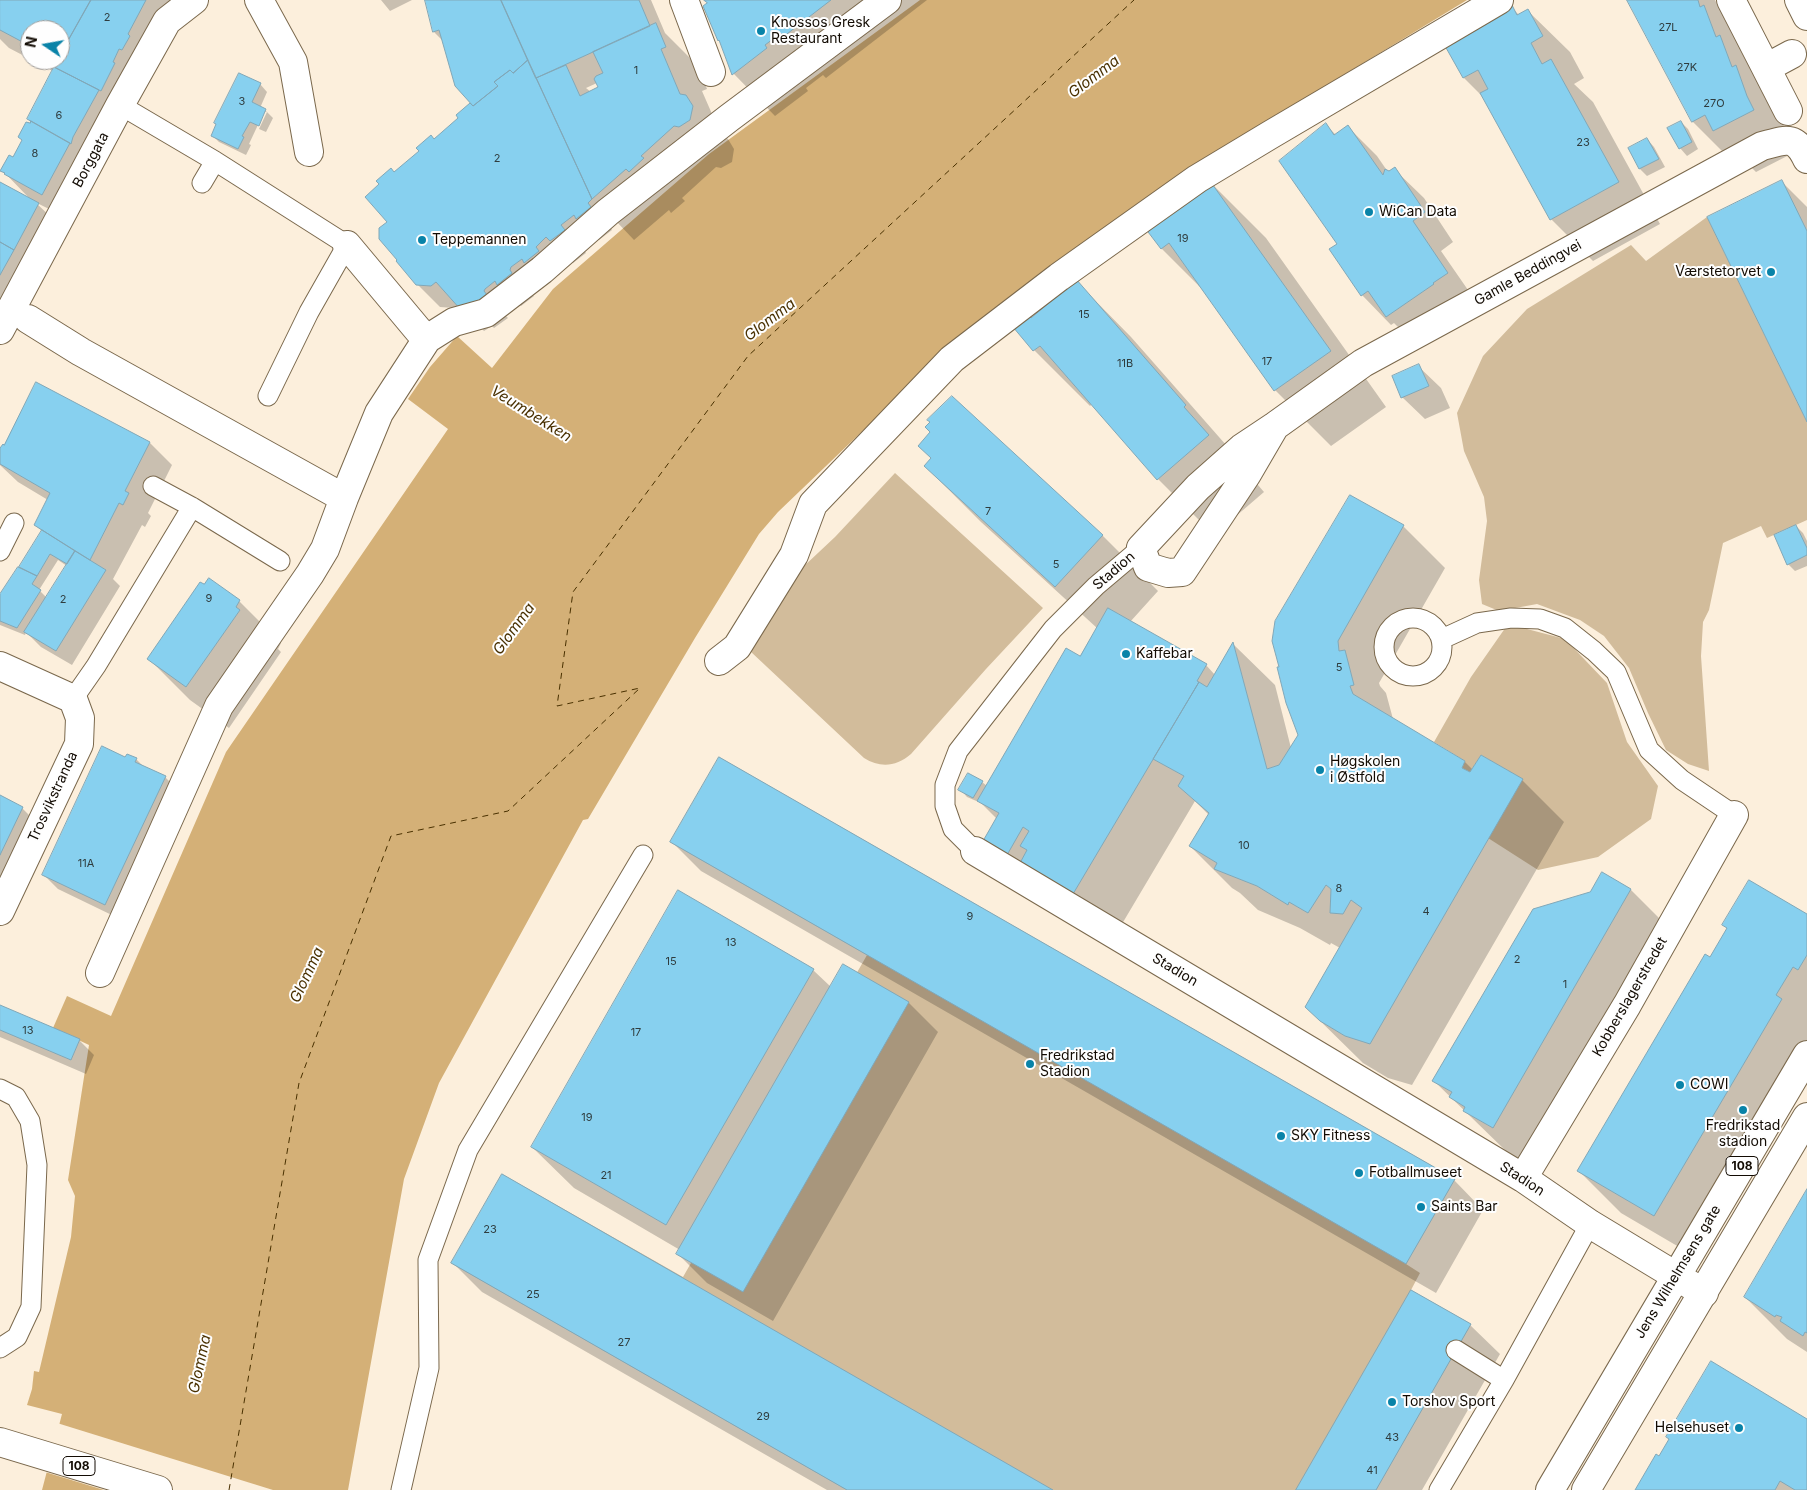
<!DOCTYPE html>
<meta charset="utf-8">
<style>
body{margin:0}
#map{position:relative;width:1807px;height:1490px;overflow:hidden;background:#fcefdc;font-family:Inter,sans-serif}
canvas{display:block}
.north{position:absolute;left:20px;top:20px;width:50px;height:50px;box-sizing:border-box;background:#fefefe;border:1px solid #a09d9a;border-radius:50%;rotate:282deg;font-size:14px;font-weight:700;line-height:20px;text-align:center;color:#120b03}
.north::after{content:'';display:block;margin:auto;width:18px;height:22px;background:#0983a8;clip-path:polygon(50% 0,100% 100%,50% 72%,0 100%)}
</style>
<div id="map">
<canvas width="1807" height="1490"></canvas>
<div class="north">N</div>
</div>
<script>
const ctx = document.querySelector('canvas').getContext('2d');
ctx.lineJoin = 'round';
function fillPath(path, color) {
  ctx.fillStyle = color;
  ctx.fill(path, 'evenodd');
}
function stroke(path, color, width, dash) {
  ctx.strokeStyle = color;
  ctx.lineWidth = width;
  ctx.lineCap = dash ? 'butt' : 'round';
  ctx.setLineDash(dash || []);
  ctx.stroke(path);
}
function drawText(font, color, halo, rows, align = 'center') {
  ctx.font = font + ' Inter,sans-serif';
  ctx.lineWidth = 4;
  ctx.setLineDash([]);
  ctx.textBaseline = 'middle';
  ctx.strokeStyle = halo;
  ctx.fillStyle = color;
  for (const [text, x, y, turn = 0] of rows) {
    ctx.save();
    ctx.translate(x, y);
    ctx.rotate((+turn || 0) * Math.PI / 180);
    ctx.textAlign = isNaN(turn) ? turn : align;
    if (halo) ctx.strokeText(text, 0, 0);
    ctx.fillText(text, 0, 0);
    ctx.restore();
  }
}
const green = new Path2D(`
 M1707,217L1807,422V520L1767,538L1761,526L1723,543L1709,610L1703,622L1701,656L1709,771L1688,764L1666,750L1648,713L1629,668L1604,636L1580,620L1537,604L1499,611L1482,604L1479,580L1487,521L1484,497L1464,451L1457,413L1483,356L1527,309L1631,245L1646,261Z
 M895,473L1043,608L986,669L911,754C896,767 880,768 864,758L750,651L786,583L835,537Z
 M1508,624L1565,639L1607,683L1627,742L1658,786L1651,819L1598,857L1538,870L1488,838L1522,779L1481,755L1470,772L1462,768L1465,761L1434,742L1471,677Z
 M719,757L1455,1179L1406,1264L1420,1273L1411,1290L1471,1324L1376,1490H847L451,1263L502,1174L683,1277L867,955L670,842Z`);
const water = new Path2D(`
 M920,0H1467L1194,166L967,331L778,512L759,534L695,638L588,819L583,820L439,1083L404,1179L348,1490H42L62,1414L27,1405L32,1389L34,1371L39,1372L71,1237L75,1196L68,1180L89,1045L53,1028L67,996L111,1016L226,752L448,429L408,399L430,367L457,336L492,368L553,289L709,154Z`);
const pier = new Path2D(`
 M57,1423L273,1490H104L45,1472Z`);
const shadow = new Path2D(`
 M0,0H179L65,217L35,202L53,219L0,310V184L30,199L2,170L13,159L32,122L28,119L53,71L32,60H60V30H30V59L9,48L0,39Z
 M381,0H412L390,11Z
 M426,0H651L665,33L698,66L707,89L702,91L719,130L728,139L734,149L732,162L721,168L716,167L682,198L685,201L671,213L669,210L634,240L615,220L609,226L612,230L599,240L597,237L583,248L586,253L573,263L569,259L557,270L560,274L547,284L544,282L531,293L534,296L521,306L518,303L505,315L508,318L494,328L492,326L484,331L458,305L454,308L440,307L417,284L388,222L395,174L460,119L457,115L472,103L443,41L434,32ZM597,83L600,88L591,92L586,88Z
 M706,0H927L826,78L823,75L806,88L808,91L775,116L734,74L722,43L719,40L708,3Z
 M1629,0H1715L1718,6L1730,18L1778,109L1788,139L1795,152L1756,172L1743,159L1735,164L1693,122Z
 M1511,7L1519,15L1528,11L1570,52L1584,78L1574,84L1593,102L1660,224L1593,261L1551,219L1485,99L1464,78Z
 M239,74L260,84L267,92L260,108L267,112H264L249,144L251,145L246,155L219,142L212,135Z
 M267,112L273,118L266,132L259,129Z
 M1681,122L1688,129L1698,149L1687,156L1680,148Z
 M1326,125L1336,135L1347,126L1377,156L1388,172L1394,169L1424,198L1453,242L1441,251L1477,303L1416,345L1394,323L1391,325L1362,295L1338,245Z
 M1647,139L1654,147L1665,167L1647,176L1640,169L1630,149Z
 M1210,182L1266,238L1386,407L1331,446L1275,390L1205,292L1162,249L1144,225Z
 M1782,182L1807,207V420Z
 M1076,281L1131,337L1241,462L1239,463L1264,492L1214,535L1158,479L1092,404L1090,406L1034,350L1031,320Z
 M1418,366L1441,388L1450,408L1425,419L1402,397Z
 M150,443L172,465L148,513L151,516L145,527L142,525L113,579L120,586L72,665L41,647L26,632L25,635L0,625V596L20,569L43,532L35,525L48,500L18,482L0,465V451ZM58,560L67,566L47,598L39,590Z
 M925,466L1102,535L1158,591L1130,622L1206,665L1215,675L1233,644L1275,685L1291,748L1300,735L1287,702L1403,526L1445,568L1379,683L1380,686L1386,693L1393,719L1465,762L1473,770L1522,780L1564,822L1412,1085L1388,1078L1363,1063L1306,1007L1340,948L1331,943L1330,945L1300,928L1258,910L1240,893L1232,888L1190,846L1209,815L1195,801L1116,934L984,841L997,819L981,803L967,797L960,789L982,782L987,786L1080,658L1097,628L981,522Z
 M1796,526L1803,533L1807,541V566L1795,571L1788,564Z
 M209,580L239,601L281,643L278,649L281,652L229,728L190,700L148,658Z
 M128,755L136,759L144,767L165,777L180,792L120,919L58,889L43,874Z
 M0,797L22,808L37,823L0,884Z
 M672,842L1454,1180L1483,1210L1436,1293L701,871Z
 M1603,873L1631,890L1673,932L1535,1169L1507,1152L1434,1081L1591,893Z
 M1807,916V1069L1696,1257L1621,1213L1579,1171L1728,929L1724,925Z
 M843,965L909,1003L938,1032L773,1321L707,1283L678,1254L680,1250L574,1188L532,1147L813,970L831,987Z
 M0,1007L79,1040L94,1055L86,1074L0,1037Z
 M1807,1192V1352L1787,1339L1745,1297Z
 M452,1262L1050,1490H827L482,1292Z
 M1470,1325L1500,1354L1422,1490H1297Z
 M1807,1420V1490H1636L1659,1457Z`);
const ferry = new Path2D(`
 M229,1490L299,1083L391,836L508,811L640,688L557,706L573,592L748,356L1134,0`);
const building = new Path2D(`
 M0,0H91L60,55V30H30V46L0,30Z
 M91,0H146L128,34L130,36L122,50L119,49L113,62L115,63L101,91L54,67L57,60H60V55Z
 M425,0H501L528,60L513,73L510,70L494,82L498,86L473,106L455,86L439,30L433,32Z
 M501,0H639L650,26L536,78Z
 M704,0H831L783,37L781,33L765,45L767,48L732,75L719,40L718,41L703,6L707,3Z
 M1627,0H1698L1700,7L1704,5L1716,37L1720,35L1732,67L1736,65L1747,96L1754,110L1713,131L1705,115L1692,122Z
 M1512,5L1517,15L1528,9L1543,36L1531,43L1542,64L1551,59L1619,182L1550,220L1480,93L1488,89L1478,70L1463,78L1445,46L1472,27Z
 M656,23L666,47L661,49L680,94L686,95L693,106L690,120L679,127L674,126L641,156L644,158L629,172L626,169L592,199L536,78L566,65L580,96L598,87L594,79L596,76L603,73L593,52Z
 M528,60L592,199L588,203L591,207L576,219L574,215L561,225L565,230L550,241L546,237L536,247L539,251L524,263L522,259L511,267L510,270L512,273L497,285L495,281L485,289L484,291L487,295L471,307L461,310L436,282L431,286L416,285L396,261L397,260L379,239V228L387,222L365,197L379,184L376,181L391,168L394,172L419,151L416,148L431,135L434,139L458,118L456,115L470,103L473,106L498,86L494,82L510,70L513,73Z
 M54,67L99,90L73,137L71,144L27,119Z
 M239,73L261,83L252,102L266,109L259,126L250,122L242,136L244,137L238,149L211,136L216,124L214,123Z
 M31,121L70,143L42,195L4,174L5,173L0,171L9,155L13,157L22,140L18,137L26,122L30,123Z
 M1681,121L1692,142L1679,149L1667,128Z
 M1326,123L1334,135L1348,125L1383,175L1385,169L1389,171L1395,167L1425,212L1413,221L1448,273L1433,283L1434,284L1386,317L1368,291L1361,296L1329,249L1337,244L1279,161Z
 M1647,138L1659,159L1639,169L1628,148Z
 M1782,180L1807,231V422L1707,217Z
 M1210,181L1331,351L1274,391L1169,243L1161,249L1142,224Z
 M0,182L39,203L14,250L0,242Z
 M0,242L14,250L0,275Z
 M1076,279L1186,405L1184,407L1209,435L1157,480L1040,346L1033,351L1013,327L1028,315L1031,318L1050,302L1048,300Z
 M1419,364L1429,386L1401,398L1392,376Z
 M36,382L150,442L125,491L129,493L123,505L119,503L90,560L34,525L50,493L0,464V448L3,444L4,445Z
 M952,396L1103,535L1055,587L924,466L931,458L918,446L930,432L925,427L930,422L927,420Z
 M1350,495L1404,525L1338,641L1339,651L1345,650L1354,685L1350,686L1353,694L1465,761L1462,768L1470,772L1481,755L1523,779L1370,1044L1345,1036L1320,1021L1305,1007L1362,908L1351,900L1343,914L1330,913L1331,889L1326,885L1308,913L1289,902L1288,905L1257,886L1214,869L1217,863L1189,846L1209,813L1178,786L1184,776L1153,759L1199,682L1207,687L1233,642L1267,769L1279,765L1298,735L1286,703L1277,667H1279L1272,641L1275,621Z
 M1796,525L1807,548V555L1787,565L1774,535Z
 M42,530L75,551L67,564L50,554L37,576L19,567Z
 M75,551L106,570L56,651L24,632Z
 M18,567L37,576L32,584L41,590L17,628L0,621V594Z
 M209,578L240,600L236,607L240,610L186,687L147,659L200,582L204,584Z
 M1108,608L1207,664L1197,681L1199,682L1073,894L1020,863L1027,850L1020,846L1029,831L1023,827L1007,855L983,841L999,813L977,801L1066,648L1080,656Z
 M102,746L125,757L127,754L137,758L135,762L166,776L105,905L42,875Z
 M719,757L1455,1179L1406,1264L670,842Z
 M968,773L983,781L973,798L958,790Z
 M0,795L23,807L0,855Z
 M1602,872L1631,889L1493,1128L1463,1111L1465,1107L1449,1097L1452,1092L1432,1081L1533,909L1590,892Z
 M1749,880L1807,914V955L1798,970L1793,967L1776,995L1782,999L1654,1216L1577,1171L1705,954L1710,957L1727,928L1722,925Z
 M678,890L814,969L666,1225L531,1147Z
 M843,964L909,1002L743,1292L676,1254Z
 M0,1005L80,1039L71,1060L0,1030Z
 M502,1174L683,1278L1053,1490H847L451,1263Z
 M1807,1189V1333L1805,1332L1803,1336L1780,1321L1782,1317L1776,1315L1775,1317L1744,1297Z
 M1411,1290L1471,1324L1376,1490H1296Z
 M1711,1361L1807,1419V1490H1795L1780,1481L1775,1490H1635L1656,1454L1659,1456L1669,1439L1666,1437Z`);
const service = new Path2D(`
 M120,105L215,161L347,245L309,312L268,396
 M202,183L215,161
 M153,486L192,507L280,561
 M0,551L14,523
 M1384 647a29 29 0 1 1 58 0a29 29 0 1 1-58 0Z
 M1442,639L1477,623L1511,618L1540,619L1565,628L1594,651L1616,672L1649,750L1682,780L1734,815
 M73,699L96,666L192,507
 M975,851L953,829L945,806V785L958,751L1053,629L1096,586L1141,548
 M0,1089L16,1097L30,1121L37,1165L31,1307L17,1337L0,1348
 M1456,1350L1504,1380
 M401,1490L429,1368L428,1260L468,1150L643,855
 M1439,1490L1504,1380L1590,1224`);
const pedestrian = new Path2D(`
 M1731,0L1766,68L1792,54
 M1799,0L1807,16
 M1766,68L1788,111
 M347,245L418,330L427,339
 M28,319L81,352L344,498
 M719,661L737,647L794,555L813,504L952,359L1059,277L1197,179L1270,135L1499,0
 M100,973L219,706L310,574L325,549L344,498L379,413L427,339L454,322L486,313L542,270L608,212L729,118L887,0`);
const minor = new Path2D(`
 M259,0L293,62L309,152
 M684,0L711,72
 M1275,426L1247,474L1182,572L1168,573L1148,567L1141,548L1198,487L1242,448L1275,426L1363,363L1762,146C1785,140 1795,134 1807,159
 M0,666L73,699L80,718L79,744L0,911
 M975,851L1523,1178L1590,1224L1704,1293
 M1523,1178L1627,1005L1734,815`);
const tertiary = new Path2D(`
 M0,330L120,105L167,21L194,0`);
const primary = new Path2D(`
 M0,1442L158,1490
 M1550,1490L1807,1055
 M1586,1490L1807,1117`);
const markers = [
 [761,31,5,"#0983a8"],
 [1369,212,5,"#0983a8"],
 [422,240,5,"#0983a8"],
 [1771,272,5,"#0983a8"],
 [1126,654,5,"#0983a8"],
 [1320,770,5,"#0983a8"],
 [1030,1064,5,"#0983a8"],
 [1680,1085,5,"#0983a8"],
 [1743,1110,5,"#0983a8"],
 [1281,1136,5,"#0983a8"],
 [1359,1173,5,"#0983a8"],
 [1421,1207,5,"#0983a8"],
 [1392,1402,5,"#0983a8"],
 [1739,1428,5,"#0983a8"]
];
const numberNames = [
 ["2",107,18],
 ["27L",1668,28],
 ["27K",1687,68],
 ["1",636,71],
 ["3",242,102],
 ["27O",1714,104],
 ["6",59,116],
 ["23",1583,143],
 ["8",35,154],
 ["2",497,159],
 ["19",1183,239],
 ["15",1084,315],
 ["17",1267,362],
 ["11B",1125,364],
 ["7",988,512],
 ["5",1056,565],
 ["9",209,599],
 ["2",63,600],
 ["5",1339,668],
 ["10",1244,846],
 ["11A",86,864],
 ["8",1339,889],
 ["4",1426,912],
 ["9",970,917],
 ["13",731,943],
 ["2",1517,960],
 ["15",671,962],
 ["1",1565,985],
 ["13",28,1031],
 ["17",636,1033],
 ["19",587,1118],
 ["21",606,1176],
 ["23",490,1230],
 ["25",533,1295],
 ["27",624,1343],
 ["29",763,1417],
 ["43",1392,1438],
 ["41",1372,1471]
];
const shields = [
 [1742,1166,32],
 [79,1466,32]
];
const shieldNames = [
 ["108",1742,1166],
 ["108",79,1466]
];
const poiNames = [
 ["Knossos Gresk",771,23],
 ["Restaurant",771,39],
 ["WiCan Data",1379,212],
 ["Teppemannen",432,240],
 ["Værstetorvet",1761,272,"right"],
 ["Kaffebar",1136,654],
 ["Høgskolen",1330,762],
 ["i Østfold",1330,778],
 ["Fredrikstad",1040,1056],
 ["Stadion",1040,1072],
 ["COWI",1690,1085],
 ["Fredrikstad",1743,1126,"center"],
 ["stadion",1743,1142,"center"],
 ["SKY Fitness",1291,1136],
 ["Fotballmuseet",1369,1173],
 ["Saints Bar",1431,1207],
 ["Torshov Sport",1402,1402],
 ["Helsehuset",1729,1428,"right"]
];
const streetNames = [
 ["Borggata",91,160,-62],
 ["Gamle Beddingvei",1528,273,-29],
 ["Stadion",1114,571,-41],
 ["Trosvikstranda",53,797,-65],
 ["Stadion",1175,970,31],
 ["Kobberslagerstredet",1630,997,-60],
 ["Stadion",1522,1179,33],
 ["Jens Wilhelmsens gate",1678,1272,-59]
];
const waterNames = [
 ["Glomma",1094,77,-37],
 ["Glomma",770,320,-37],
 ["Veumbekken",531,414,32],
 ["Glomma",514,629,-54],
 ["Glomma",307,975,-65],
 ["Glomma",200,1364,-78]
];
fillPath(green, '#d2bc9b');
fillPath(water, '#d4b077');
fillPath(pier, '#fcefdc');
fillPath(shadow, '#0003');
stroke(ferry, '#493000', 1, [6, 5]);
fillPath(building, '#87d0ef');
stroke(building, '#81a7b7', 1);
stroke(service, '#7a684c', 21);
stroke(pedestrian, '#7a684c', 30);
stroke(minor, '#7a684c', 30);
stroke(tertiary, '#7a684c', 30);
stroke(primary, '#7a684c', 30);
stroke(service, '#fff', 19);
stroke(pedestrian, '#fff', 28);
stroke(minor, '#fff', 28);
stroke(tertiary, '#fff', 28);
stroke(primary, '#fff', 28);
for (const [x, y, r, color] of markers) {
  const dot = new Path2D();
  dot.arc(x, y, r, 0, 2 * Math.PI);
  ctx.fillStyle = color;
  ctx.fill(dot);
  stroke(dot, '#fefefe', 2);
}
drawText('11px', '#2f3c3e', null, numberNames);
for (const [x, y, w] of shields) {
  const box = new Path2D();
  box.roundRect(x - w / 2, y - 9.5, w, 19, 4);
  ctx.fillStyle = '#fefefe';
  ctx.fill(box);
  stroke(box, '#120b03', 1);
}
drawText('bold 12px', '#120b03', null, shieldNames);
drawText('14px', '#120b03', '#fefefe', poiNames, 'left');
drawText('14px', '#120b03', '#fefefe', streetNames);
drawText('italic 15px', '#493000', '#fefefe', waterNames);
</script>
